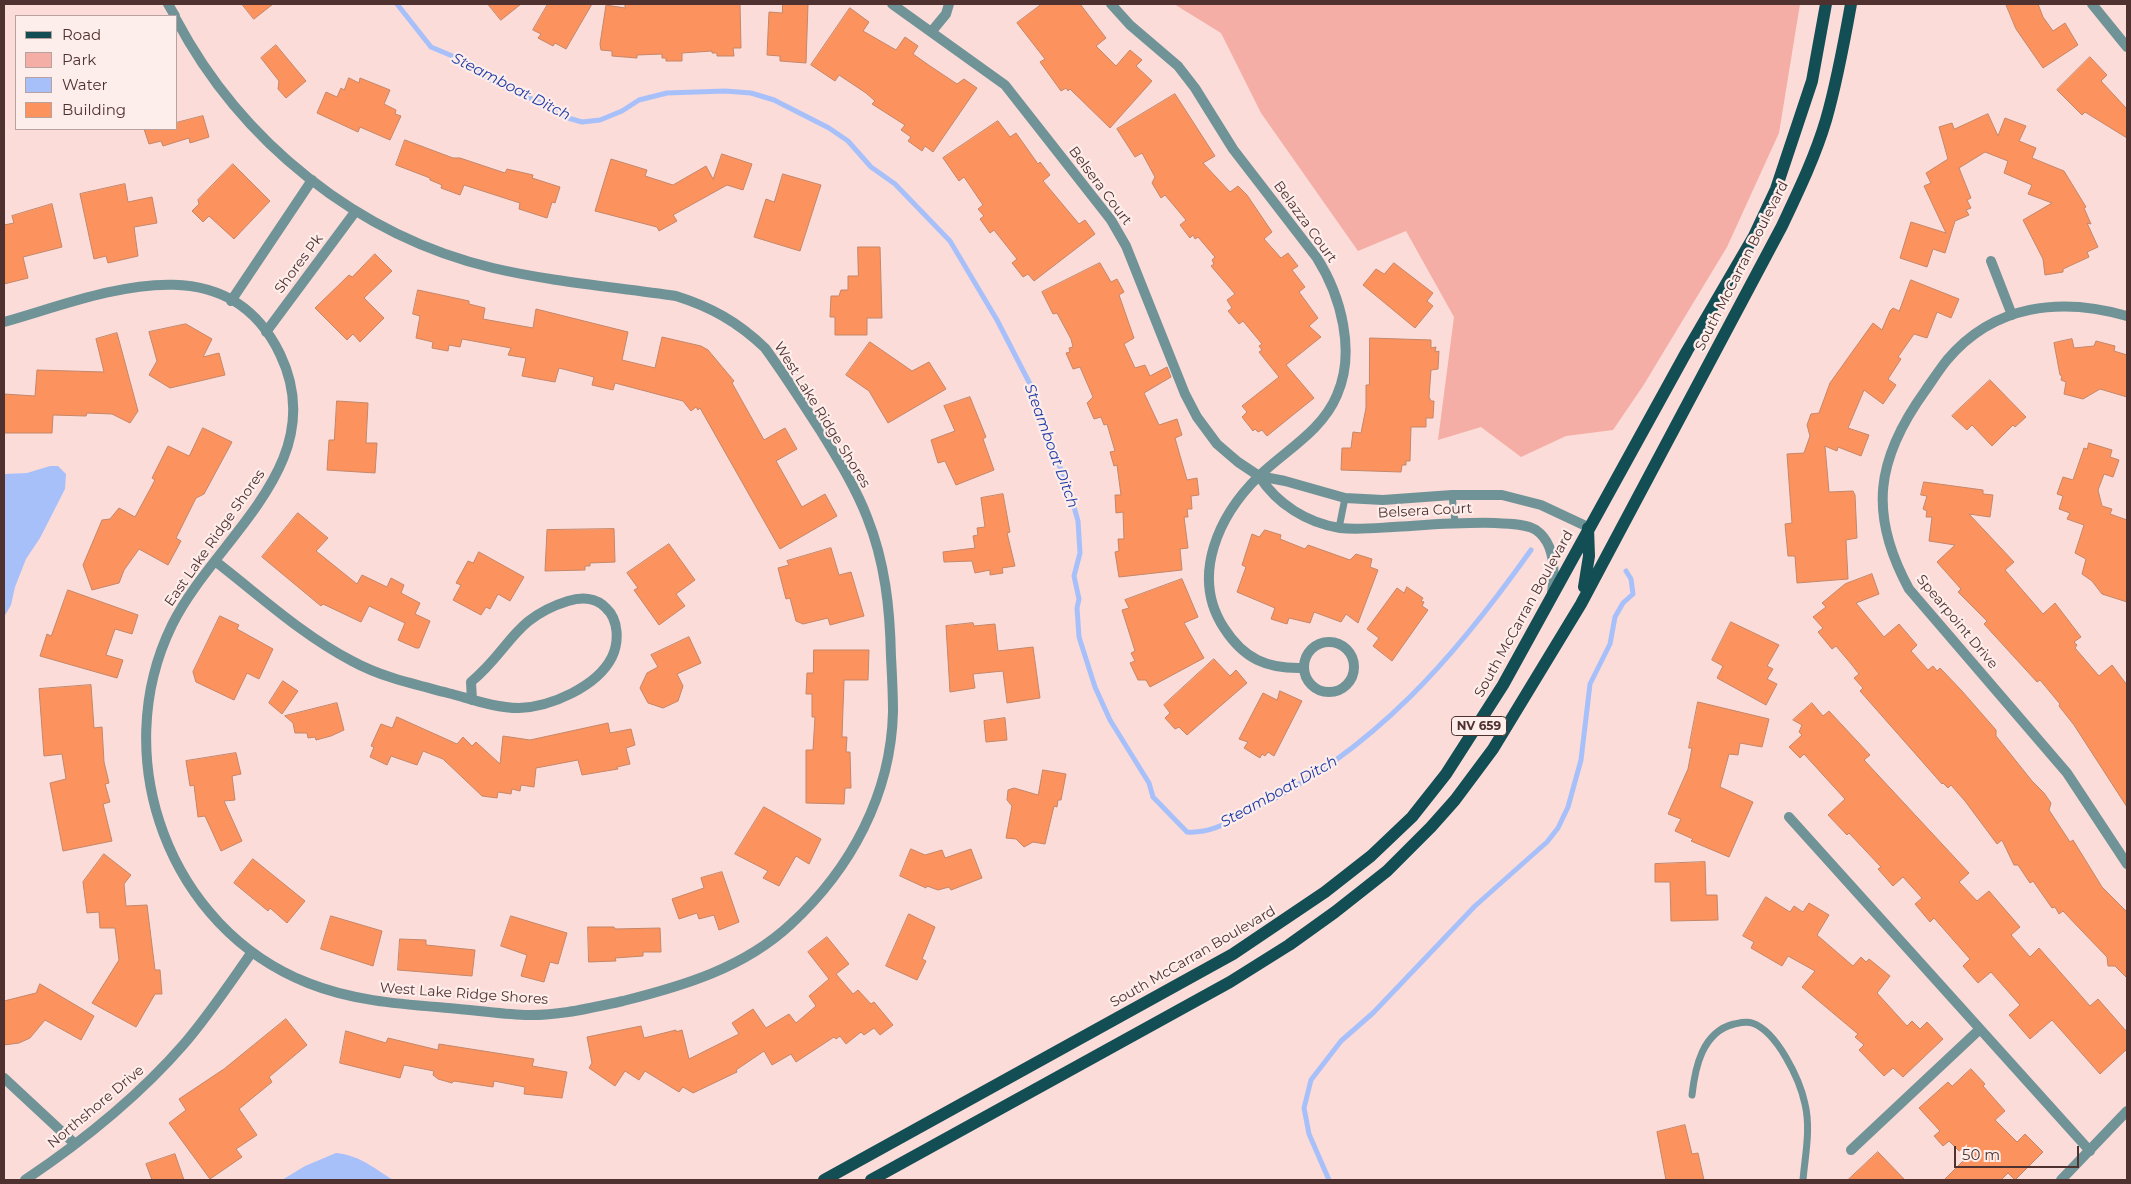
<!DOCTYPE html>
<style>
body{margin:0}
#map{position:relative;width:2131px;height:1184px;overflow:hidden;background:#fbdcd8;font-family:Montserrat,sans-serif}
canvas{display:block}
.frame{position:absolute;inset:0;border:5px solid #4f322f;pointer-events:none}
.legend{position:absolute;left:15px;top:15px;width:162px;height:115px;box-sizing:border-box;background:#fdedeb;border:1px solid #b7a2a0;margin:0;padding:6px 9px;list-style:none;font-size:15px;color:#4f322f}
.legend li{display:flex;align-items:center;gap:10px;height:25px}
.legend b{width:25px;border:1px solid #b7a2a0}
.scale{position:absolute;left:1954px;top:1146px;width:125px;height:22px;box-sizing:border-box;border:2px solid #4f322f;border-top:0;padding-left:6px;font-size:15px;line-height:18px;white-space:nowrap;color:#4f322f;-webkit-text-stroke:4px #fdedeb;paint-order:stroke}
</style>
<div id="map">
<canvas width="2131" height="1184"></canvas>
<div class="frame"></div>
<ul class="legend">
<li><b style="height:6px;background:#134e55"></b>Road</li>
<li><b style="height:14px;background:#f5aea6"></b>Park</li>
<li><b style="height:14px;background:#a7c0fa"></b>Water</li>
<li><b style="height:14px;background:#fc935e"></b>Building</li>
</ul>
<div class="scale">50 m</div>
</div>
<script>
const ctx = document.querySelector('canvas').getContext('2d');
ctx.lineJoin = 'round';
function fillPath(path, color) {
  ctx.fillStyle = color;
  ctx.fill(path, 'evenodd');
}
function stroke(path, color, width, dash) {
  ctx.strokeStyle = color;
  ctx.lineWidth = width;
  ctx.lineCap = dash ? 'butt' : 'round';
  ctx.setLineDash(dash || []);
  ctx.stroke(path);
}
function drawText(font, color, halo, rows, align = 'center') {
  ctx.font = font + ' Montserrat,sans-serif';
  ctx.lineWidth = 4.5;
  ctx.setLineDash([]);
  ctx.textBaseline = 'middle';
  ctx.strokeStyle = halo;
  ctx.fillStyle = color;
  for (const [text, x, y, turn = 0] of rows) {
    ctx.save();
    ctx.translate(x, y);
    ctx.rotate((+turn || 0) * Math.PI / 180);
    ctx.textAlign = isNaN(turn) ? turn : align;
    if (halo) ctx.strokeText(text, 0, 0);
    ctx.fillText(text, 0, 0);
    ctx.restore();
  }
}
const green = new Path2D(`
 M1174,4H1800L1779,133L1727,247L1643,386L1613,430L1566,436L1521,457L1481,427L1438,440L1454,317L1406,231L1358,251L1261,113L1221,33Z`);
const water = new Path2D(`
 M50,466H58L66,474L65,489L40,538L26,559L15,587L11,605L4,617V474L27,473Z
 M336,1153C359,1155 374,1168 393,1180H282L305,1166Z`);
const stream = new Path2D(`
 M397,4L431,47L457,58L493,82L548,106L568,118L582,122L600,120L622,111L639,100L667,93L725,91L751,93L774,100L829,128L848,141L871,167L895,184L950,241L997,320L1030,384L1072,500L1078,521L1080,553L1074,576L1079,599L1077,608L1079,637L1095,687L1110,720L1149,783L1153,797L1187,832C1212,834 1232,820 1254,809C1374,751 1455,657 1531,550
 M1329,1180L1309,1134L1304,1108L1311,1080L1341,1041L1373,1013L1475,906L1547,842L1558,828L1568,807L1581,760L1590,684L1610,644L1615,617L1623,603L1633,594L1631,579L1626,571`);
const building = new Path2D(`
 M242,4H273L254,19Z
 M488,4H521L501,20Z
 M548,4H592L566,49L555,43L553,46L538,38L541,34L533,30Z
 M625,4H740L741,48H733L734,56H717V53H712V51L682,53V61H666V58H662V54L637,55V58L612,56V51L601,50L600,44L606,5L625,8Z
 M783,4H808L806,63L780,61V56L767,55L769,12L782,13Z
 M1042,4H1080L1106,38L1096,46L1116,66L1130,50L1142,60L1136,66L1152,81L1110,128L1070,89L1068,91L1066,88L1061,91L1040,62L1045,59L1017,23Z
 M2006,4H2038L2043,17L2053,31L2065,23L2078,45L2043,68L2016,29Z
 M850,8L869,22L863,31L896,50L905,37L918,46L913,54L930,66L957,84L964,79L977,88L933,152L925,146L922,151L908,141L911,137L901,130L905,125L872,104L875,101L866,93L839,75L835,81L811,65Z
 M276,45L306,81L286,98L278,89L279,81L261,58Z
 M2090,57L2107,75L2101,81L2127,109V138L2085,112L2082,115L2057,90Z
 M349,78L359,83L360,78L390,90L384,104L396,110L395,114L401,116L390,140L360,127L358,132L317,113L326,92L337,97L341,88L344,90Z
 M1175,94L1215,156L1203,163L1230,192L1238,186L1247,195L1272,232L1264,239L1281,258L1288,253L1298,266L1292,270L1305,287L1299,292L1318,318L1309,326L1321,337L1286,365L1314,398L1267,436L1262,430L1258,432L1255,429L1253,431L1242,417L1247,412L1242,406L1279,377L1259,352L1262,350L1259,346L1262,344L1243,321L1239,324L1228,311L1232,308L1227,300L1235,294L1211,266L1214,264L1212,260L1215,257L1198,237L1195,239L1193,235L1190,238L1180,225L1186,220L1165,195L1161,198L1152,183L1155,177L1142,153L1135,157L1117,129Z
 M1988,114L1998,136L2005,118L2026,126L2019,141L2036,148L2032,158L2064,171L2086,207L2084,208L2091,224L2087,223L2098,247L2087,252L2089,257L2063,269V272L2045,275L2043,259L2023,220L2052,203L2028,194L2032,185L2004,173L2008,161L1985,152L1959,168L1971,198L1967,200L1971,208L1966,210L1969,215L1955,221L1945,253L1933,249L1927,267L1900,258L1911,222L1946,233L1924,186L1931,183L1926,173L1948,159L1939,127L1952,123L1954,129Z
 M203,116L209,137L190,143L189,138L163,146L161,141L149,144L144,129H176V123Z
 M998,121L1010,137L1016,133L1038,164L1040,162L1050,175L1043,181L1079,224L1085,220L1095,234L1034,281L1028,274L1023,277L1012,263L1017,259L994,230L990,233L980,219L984,216L978,209L983,205L964,177L959,181L943,158Z
 M405,140L453,158H460L505,173L507,169L533,175L532,178L560,187L555,203L552,202L547,218L519,209L520,203L464,185L460,195L441,188L442,185L430,180V178L396,165Z
 M722,154L752,164L743,190L727,185L673,215L677,221L659,231L657,227L595,211L611,159L647,170L645,176L673,185L706,166L713,179Z
 M233,164L270,201L234,239L209,216L203,222L192,211L199,204L198,200Z
 M783,174L821,185L800,251L754,237L766,199L774,202Z
 M125,184L128,202L152,197L157,223L134,227L138,256L108,263L106,256L94,259L80,194Z
 M52,204L62,247L23,257L28,278L4,284V225L14,223L12,216Z
 M858,247H880L882,318H867V335H835V317H830L831,296H839L841,290H848V276H858Z
 M375,254L392,271L364,298L384,318L360,342L353,334L347,340L315,308L349,275L352,277Z
 M1100,263L1111,282L1117,279L1124,292L1119,295L1134,338L1124,344L1135,368L1145,365L1150,376L1167,367L1171,377L1144,393L1159,425L1177,419L1182,435L1175,438L1187,480L1197,478L1199,495L1191,496L1192,509H1187L1188,517H1184L1188,548L1180,549L1182,570L1119,577L1115,552L1119,551L1118,539H1124L1123,512L1116,513L1115,495H1121L1117,465L1114,466L1110,452L1115,451L1107,424L1104,425L1101,417L1094,419L1087,403L1093,397L1080,367L1073,369L1066,353L1070,352L1069,348L1073,347L1071,339L1057,313L1053,314L1042,292Z
 M1394,263L1433,293L1427,301L1433,306L1415,328L1363,285L1376,269L1384,274Z
 M1911,280L1959,299L1951,318L1937,312L1927,338L1914,334L1898,357L1901,359L1888,379L1896,385L1883,404L1864,390L1848,428L1869,435L1861,456L1838,447L1837,451L1825,446L1829,492L1853,491L1855,495L1857,538L1846,540L1848,579L1797,583L1795,556H1788L1785,524L1792,523L1787,454L1804,453L1810,436L1807,425L1811,414L1819,413L1830,383L1873,323L1882,330L1890,311L1893,308L1899,311Z
 M418,290L469,301V304L485,308L483,319L533,328L536,309L628,332L622,360L655,368L662,337L701,346L708,350L734,381L732,383L764,440L785,428L797,449L776,461L802,507L825,494L837,516L780,549L700,408L698,410L696,407L691,411L683,401L615,383L613,390L592,385L594,377L559,368L555,382L522,376L526,358L508,355L511,348L462,339L460,347L449,345L448,351L432,348L433,342L416,338L420,316L413,314Z
 M186,324L212,339L203,357L219,353L225,375L170,388L149,375L157,361L149,332Z
 M117,333L138,411L130,423L112,414L87,413L86,416L53,415L52,433H4V394L35,396L37,370L104,372L96,339Z
 M1370,338L1431,340V348L1436,347L1435,352L1439,351L1438,369L1431,370L1429,397L1431,401H1434L1433,418H1426V427H1411L1410,461H1406V465H1402L1401,472L1341,470L1342,448H1351L1353,432L1361,433L1366,408V385H1369Z
 M2072,339L2074,348L2094,346L2096,341L2115,346L2114,351L2127,355V397L2100,389L2083,399L2064,394L2066,382L2061,380L2062,376L2060,375L2054,343Z
 M870,342L912,371L929,362L946,389L888,423L869,391L846,375Z
 M1990,380L2026,417L2015,427L2013,425L1992,446L1972,425L1967,430L1952,416Z
 M970,397L986,437L983,439L994,470L956,485L945,461L938,463L931,440L955,431L944,406Z
 M337,401L368,403L366,443H377L375,473L327,470L329,440H334Z
 M203,428L232,442L204,494L196,498L176,538L181,541L168,565L139,549L124,570L119,583L92,590L83,565L102,520L110,519L119,508L135,517L155,480L152,478L168,446L189,456Z
 M2089,443L2112,450L2110,457L2119,460L2113,477L2104,474L2098,490L2102,506L2112,509L2110,514L2127,520V602L2102,594L2092,581L2082,574L2086,559L2075,553L2084,525L2067,519L2070,513L2059,509L2063,496L2057,494L2063,477L2073,480L2084,448L2087,449Z
 M1924,482L1983,490V494L1993,495L1990,517L1969,514L2014,562L2005,570L2043,614L2055,603L2081,637L2074,642L2077,645L2075,648L2099,676L2112,665L2127,685V807L2074,725L2059,706L2060,704L2040,680L2037,682L1984,624L1987,621L1958,592L1961,589L1937,562L1955,545L1929,541L1932,517H1926L1927,511L1923,509L1927,496L1921,495Z
 M1003,494L1010,532L1007,533L1015,566L1002,568L1003,573L990,575V570L975,573L972,561L944,562L943,552L975,548L973,536L978,535L977,528L985,527L981,498Z
 M298,513L328,538L316,551L357,584L362,575L387,587L391,578L404,585L401,593L420,603L415,614L430,621L419,648H416L398,640L405,623L369,606L361,622L323,604L321,606L262,557Z
 M614,529L615,562L590,563V566H585V570L545,571L547,530Z
 M1265,530L1281,535L1280,539L1305,549L1308,545L1350,560L1356,554L1372,559L1370,567L1378,570L1358,623L1346,614L1341,622L1314,612L1310,623L1289,618L1287,624L1271,619L1275,608L1237,592L1246,567L1242,565L1252,534L1259,537Z
 M669,544L695,580L676,594L685,606L659,625L634,590L638,588L627,573Z
 M831,548L839,575L851,572L864,616L830,625L828,618L803,624L796,621L790,598L786,599L778,568L789,565L787,561Z
 M479,552L524,577L510,601L498,594L490,609L486,607L481,615L453,600L461,585L456,583L468,561L473,563Z
 M1872,574L1879,594L1856,603L1884,637L1899,624L1917,645L1911,651L1928,670L1933,666L1937,671L1940,668L1962,691L1996,730V736L2032,781L2044,793L2051,803L2049,810L2070,842L2073,840L2102,887L2127,912V978L2115,966H2108L2107,957L2080,929L2063,911L2059,914L2055,907L2052,908L2033,881L2030,883L2018,865H2014L2002,840L1997,844L1965,801L1951,785L1948,788L1943,783L1942,784L1860,691L1863,688L1854,678L1859,674L1852,665L1836,646L1832,649L1818,632L1823,628L1813,617L1826,607L1822,603L1845,584Z
 M1182,579L1198,617L1184,623L1204,658L1150,687L1146,680H1138L1130,663L1135,661L1131,653L1135,651L1122,610L1129,608L1125,600Z
 M1407,587L1423,598L1421,601L1424,602L1422,606L1428,610L1392,661L1373,646L1379,638L1367,629L1397,588L1404,593Z
 M68,590L138,615L132,634L115,629L106,655L123,660L117,678L40,656L47,634L51,636Z
 M220,616L239,625L237,629L273,649L259,679L247,673L234,700L196,682L193,672Z
 M1731,622L1779,645L1767,666L1773,669L1767,679L1777,684L1766,705L1717,678L1723,666L1712,660Z
 M973,623L974,626L995,624L998,651L1033,647L1040,698L1007,703L1003,671L973,674L975,688L950,692L946,626Z
 M689,637L701,663L677,674L683,686L678,701L663,708L648,703L640,688L647,673L658,667L651,655Z
 M814,650H869L868,680H844L842,737H847L846,752H850L851,788H845L844,804L806,803V750H813L815,717H812V694H806L807,673H813Z
 M1214,659L1230,676L1236,670L1247,683L1187,735L1179,727L1175,729L1165,718L1170,713L1164,705Z
 M283,681L298,691L282,714L269,703Z
 M91,685L94,728L102,727L104,762L109,783L105,784L110,802L103,804L112,841L63,851L50,783L66,779L62,754L44,756L39,689Z
 M1280,691L1302,701L1274,756L1268,752L1265,756L1262,754L1260,758L1244,748L1248,742L1239,739L1263,693L1277,700Z
 M1698,702L1769,719L1762,747L1740,743L1738,755L1729,754L1720,787L1753,802L1729,857L1691,841L1693,839L1675,831L1681,819L1668,814L1688,769L1692,748H1689Z
 M337,703L344,730L331,736L316,740L315,737L308,738L307,733H295L293,723L285,716Z
 M1812,703L1823,716L1829,711L1870,755L1864,760L1969,873L1959,882L1977,901L1989,891L2020,927L2011,935L2030,957L2039,948L2090,1006L2098,999L2127,1032V1049L2100,1074L2052,1020L2030,1039L2009,1015L2020,1005L1991,972L1978,983L1963,966L1970,959L1934,918L1930,922L1915,904L1922,898L1903,877L1893,886L1878,869L1881,867L1849,833L1847,835L1828,815L1845,799L1804,754L1800,758L1789,747L1802,735L1799,732L1802,725L1793,720Z
 M397,717L457,744L463,737L472,746L476,742L500,764L503,736L530,740L608,723L610,733L631,729L635,745L626,748L630,764L617,767L618,769L582,775L578,760L536,768L534,787L521,785L520,791L512,789L511,794L498,792L497,798L482,796L443,759L423,751L417,765L391,756L387,765L370,757L374,747L371,746L381,724L392,728Z
 M1005,718L1007,740L986,742L984,721Z
 M236,753L241,774L232,776L235,800L224,801L242,841L221,851L205,816L198,817L194,785L190,786L186,761Z
 M1043,770L1066,774L1061,800H1058L1057,807L1054,806L1045,844L1033,842L1024,847L1016,839L1006,838L1012,806L1007,800L1008,790L1014,788L1038,795Z
 M764,807L821,839L809,864L796,856L779,886L763,878L768,871L735,854Z
 M911,849L925,855L942,850L945,858L971,849L982,878L951,890L949,887L938,890L927,886L926,888L900,876Z
 M104,854L131,875L124,884L126,906L147,905L155,970H160L162,994H155L136,1027L92,1003L119,960L115,928H100L99,912L87,913L83,882Z
 M253,859L305,901L287,923L270,908L268,911L234,883Z
 M1705,862L1706,895H1717L1718,920L1671,921L1670,882H1655V864Z
 M722,872L739,922L719,930L714,915L699,919L697,913L679,919L672,899L704,888L701,878Z
 M1766,897L1790,912L1794,906L1803,912L1809,903L1829,915L1817,935L1853,966L1861,957L1866,962L1869,959L1890,976L1877,993L1907,1026L1912,1021L1920,1029L1927,1022L1943,1039L1903,1077L1893,1068L1884,1076L1859,1050L1864,1045L1855,1037L1858,1034L1802,987L1815,971L1788,956L1782,966L1751,948L1754,942L1743,936Z
 M909,914L935,927L922,959L926,961L917,980L886,966Z
 M331,916L382,931L373,966L321,949Z
 M511,916L567,933L558,964L550,962L544,982L521,976L527,955L501,946Z
 M588,927H614L615,929L660,928L661,952H643V956L615,958L616,961L589,962Z
 M827,937L849,964L836,974L853,994L858,990L871,1004L874,1002L893,1025L880,1035L874,1028L864,1035L861,1032L846,1044L840,1036L836,1039L834,1037L796,1062L791,1054L772,1065L764,1051L736,1070L737,1072L693,1093L683,1087L679,1092L645,1071L639,1080L625,1071L615,1086L589,1068L592,1063L587,1037L641,1026L644,1038L676,1030V1032L682,1030L689,1059L739,1034L732,1023L753,1009L766,1028L789,1014L796,1023L816,1006L809,996L829,979L808,952Z
 M400,939L426,940V945L475,950L472,976L398,970Z
 M40,984L94,1016L81,1040L45,1020L30,1038L19,1043L4,1045V1001L36,993Z
 M286,1019L307,1045L269,1077L272,1082L239,1109L257,1135L236,1149L242,1157L210,1179L169,1123L186,1110L179,1099L224,1069Z
 M346,1031L386,1043L388,1038L438,1050L439,1044L534,1059L532,1066L567,1072L562,1098L524,1094L525,1087L494,1081L493,1087L454,1081L452,1083L438,1079L433,1075L434,1071L404,1065L400,1078L340,1063Z
 M1971,1069L1985,1084L1983,1086L2005,1111L1995,1120L2017,1142L2025,1134L2043,1152L2015,1180L2008,1173L2001,1180H1944L1966,1158L1949,1141L1943,1146L1934,1136L1940,1131L1919,1108L1948,1082L1952,1086Z
 M1685,1125L1692,1154L1698,1153L1704,1180H1666L1657,1132Z
 M1878,1152L1905,1180H1848Z
 M175,1154L184,1180H152L146,1164Z`);
const service = new Path2D(`
 M1452,495L1455,522
 M1339,528L1345,498
 M1692,1095C1695,1068 1702,1032 1734,1024C1739,1023 1746,1021 1752,1023C1777,1031 1800,1080 1805,1104C1811,1129 1805,1156 1803,1180`);
const minor = new Path2D(`
 M168,4L175,16
 M892,4L1005,85L1111,220L1126,246L1185,394L1197,417L1217,444L1238,462L1259,476L1285,481L1345,498L1383,500L1452,495H1502L1541,505L1588,527
 M1111,4L1130,25L1178,66L1195,88L1233,149L1317,258C1341,296 1356,352 1337,395C1322,431 1286,450 1259,476C1219,515 1190,576 1224,628C1244,659 1267,669 1303,668
 M2092,4L2127,47
 M932,31L946,14L949,4
 M1991,261L2012,315
 M231,301L312,180
 M2127,316C2061,297 1994,304 1947,360C1939,370 1932,381 1925,391C1876,459 1868,514 1909,589L2067,773L2127,864
 M4,322C94,297 224,238 280,354C333,464 215,538 172,625C107,758 169,928 308,983C353,1001 400,1004 448,1008C474,1010 499,1014 525,1015C559,1016 590,1008 623,1001C683,986 744,968 791,924C851,869 891,794 893,712C893,694 892,675 891,657C890,608 885,562 867,517C855,486 837,458 820,430C802,402 784,374 765,348C738,322 711,307 676,296C616,287 553,282 493,268C358,236 241,142 176,19
 M266,332L355,212
 M1259,476C1277,504 1307,523 1340,528C1357,530 1376,528 1393,527C1427,525 1460,522 1495,523C1507,524 1525,523 1536,530C1556,544 1555,572 1552,593
 M215,561C259,595 302,635 352,661C383,678 418,685 452,694C474,700 496,708 519,708C550,707 597,687 612,657C619,642 619,620 606,608C596,597 581,597 568,601C513,618 510,650 471,682L472,700
 M1304 667a25 25 0 1 1 50 0a25 25 0 1 1-50 0Z
 M1789,817L2090,1151
 M4,1078L75,1144
 M1851,1150L1980,1029
 M25,1180C83,1141 138,1097 184,1044C209,1015 230,983 252,952`);
const tertiary = new Path2D(`
 M2061,1180L2127,1111`);
const primary = new Path2D(`
 M1584,587L1589,556L1588,528
 M824,1180L1233,954L1325,892L1371,856L1412,817L1446,774L1503,685L1687,351L1754,236L1776,189L1812,81L1826,4
 M871,1180L1230,982L1289,945L1335,912L1387,871L1431,827L1455,800L1493,749L1581,604L1782,226C1798,192 1815,157 1826,120C1837,82 1844,43 1851,4`);
const shields = [
 [1479,726,55]
];
const shieldNames = [
 ["NV 659",1479,726]
];
const streetNames = [
 ["Belsera Court",1100,186,53],
 ["Belazza Court",1305,222,54],
 ["Shores Pk",299,264,-53],
 ["South McCarran Boulevard",1742,266,-63],
 ["West Lake Ridge Shores",822,415,58],
 ["Belsera Court",1425,511,-3],
 ["East Lake Ridge Shores",215,538,-55],
 ["South McCarran Boulevard",1524,614,-61],
 ["Spearpoint Drive",1957,622,50],
 ["South McCarran Boulevard",1193,957,-30],
 ["West Lake Ridge Shores",464,994,4],
 ["Northshore Drive",96,1107,-40]
];
const waterNames = [
 ["Steamboat Ditch",511,87,27],
 ["Steamboat Ditch",1051,446,70],
 ["Steamboat Ditch",1279,792,-29]
];
fillPath(green, '#f5aea6');
fillPath(water, '#a7c0fa');
stroke(stream, '#a7c0fa', 5);
fillPath(building, '#fc935e');
stroke(building, '#c48669', 1);
stroke(service, '#709398', 7);
stroke(minor, '#709398', 10);
stroke(tertiary, '#709398', 10);
stroke(primary, '#134e55', 12);
for (const [x, y, w] of shields) {
  const box = new Path2D();
  box.roundRect(x - w / 2, y - 9.5, w, 19, 4);
  ctx.fillStyle = '#fdedeb';
  ctx.fill(box);
  stroke(box, '#4f322f', 1);
}
drawText('bold 12px', '#4f322f', null, shieldNames);
drawText('14px', '#4f322f', '#fdedeb', streetNames);
drawText('italic 15px', '#1f3ba6', '#fdedeb', waterNames);
</script>
